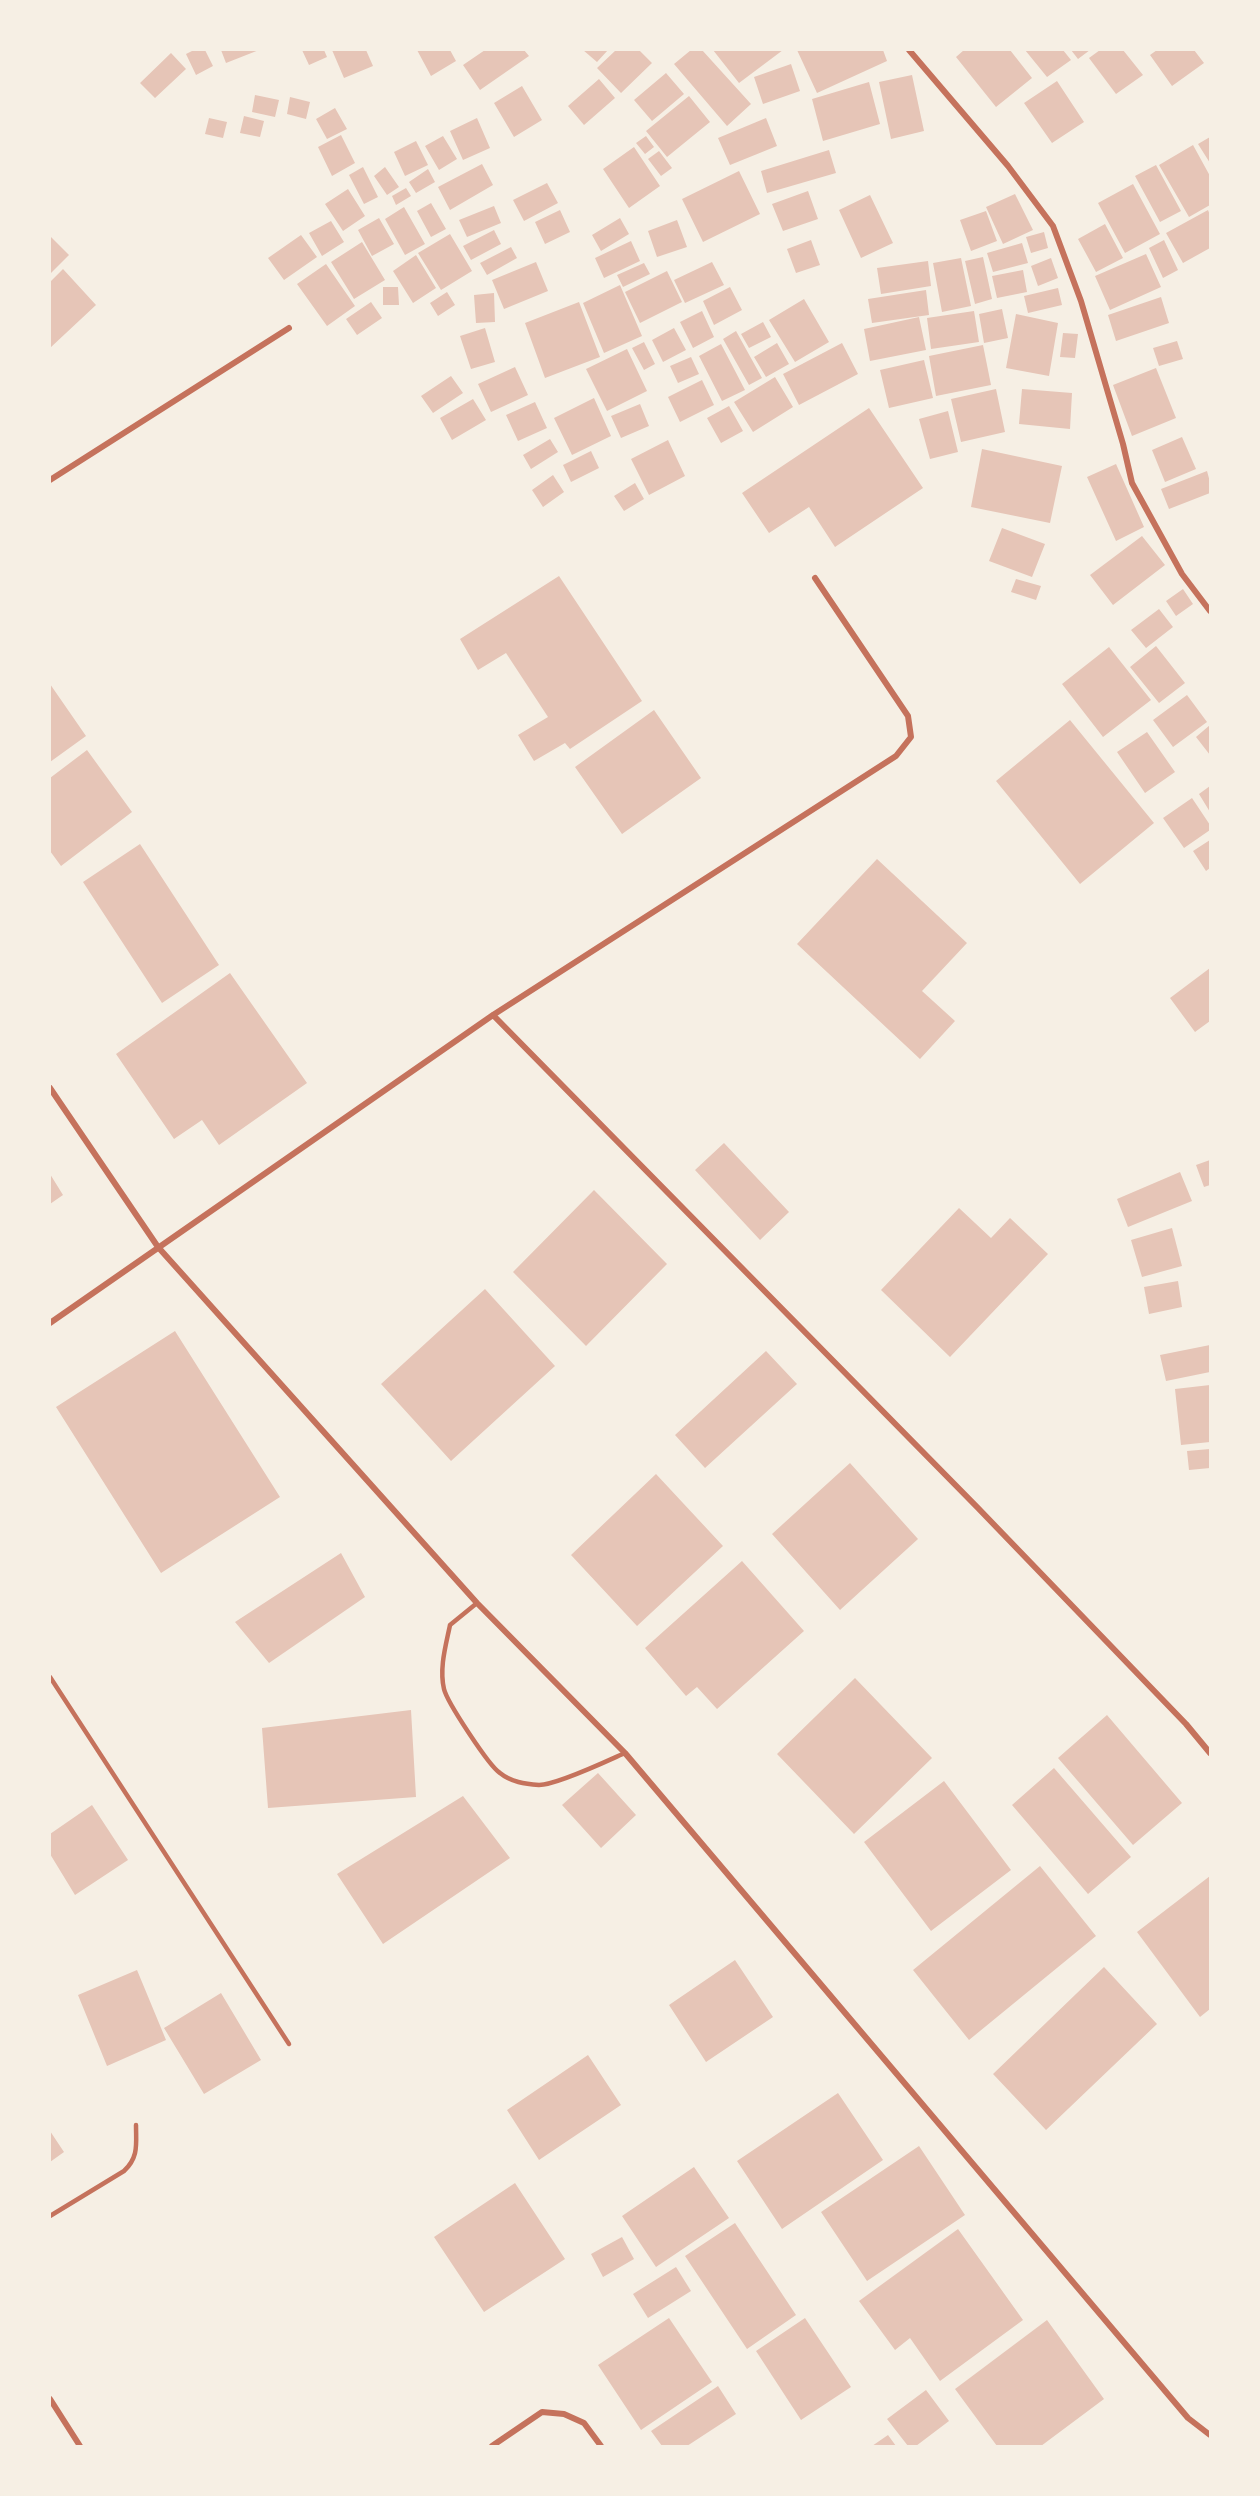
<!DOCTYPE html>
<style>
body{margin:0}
#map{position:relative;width:1260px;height:2496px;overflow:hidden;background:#f6efe4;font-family:"Fira Sans",sans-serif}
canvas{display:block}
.frame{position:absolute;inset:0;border:51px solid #f6efe4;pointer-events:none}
</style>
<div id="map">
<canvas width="1260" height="2496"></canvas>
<div class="frame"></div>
</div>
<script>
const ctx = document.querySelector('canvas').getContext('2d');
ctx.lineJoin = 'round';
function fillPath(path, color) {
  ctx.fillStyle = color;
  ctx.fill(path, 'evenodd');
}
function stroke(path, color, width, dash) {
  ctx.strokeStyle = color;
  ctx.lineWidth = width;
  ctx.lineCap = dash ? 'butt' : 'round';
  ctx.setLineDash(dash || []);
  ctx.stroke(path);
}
const building = new Path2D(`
 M194,50H205L213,66L196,75L186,54Z
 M221,50H259L226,63Z
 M302,50H324L327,57L309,65Z
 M332,50H366L373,66L344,78Z
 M417,50H450L456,61L431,76Z
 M485,50H524L529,56L480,90L463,65Z
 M583,50H608L597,62Z
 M616,50H639L652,63L621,93L597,68Z
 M691,50H702L751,104L727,126L674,64Z
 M713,50H783L739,83Z
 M797,50H883L887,61L817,93Z
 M964,50H1010L1032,78L996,107L956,57Z
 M1025,50H1063L1071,60L1047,77Z
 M1071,50H1090L1078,59Z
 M1100,50H1123L1143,75L1116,94L1089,58Z
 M1157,50H1194L1204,63L1172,86L1150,55Z
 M171,53L186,69L155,98L140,83Z
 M791,64L800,91L763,104L754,77Z
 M666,73L684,94L652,121L634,100Z
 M912,75L924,131L891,139L879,82Z
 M599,79L615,98L584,125L568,106Z
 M1057,81L1084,122L1052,143L1024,103Z
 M869,82L880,124L823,141L812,99Z
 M522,86L542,120L514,137L494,103Z
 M255,95L279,100L275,117L252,112Z
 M689,96L710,122L667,157L646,131Z
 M290,97L310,102L306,119L287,114Z
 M335,108L347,129L327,139L316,119Z
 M244,116L264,121L260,137L240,133Z
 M209,118L227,122L223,138L205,134Z
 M477,118L490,148L463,160L450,131Z
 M766,118L777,146L730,165L718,138Z
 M341,135L355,163L332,176L318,147Z
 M443,136L457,159L439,170L425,146Z
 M646,136L654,147L645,154L636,143Z
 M1210,137V163L1198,144Z
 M416,141L428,165L405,176L394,152Z
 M1193,145L1210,176V205L1189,217L1159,165Z
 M634,147L660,186L629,208L603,169Z
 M829,150L836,173L767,193L761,171Z
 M659,151L672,168L661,176L648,159Z
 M482,164L493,185L450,210L438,187Z
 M1156,165L1181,211L1160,222L1135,176Z
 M363,167L378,197L364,204L349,175Z
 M385,167L399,187L387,195L374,176Z
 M428,169L435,182L416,193L409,182Z
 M739,171L760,214L703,242L682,199Z
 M547,183L558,203L524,221L513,200Z
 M1133,184L1160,234L1125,253L1098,203Z
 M406,188L411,196L396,205L392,196Z
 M348,189L365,216L343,231L325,204Z
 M808,191L818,219L783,231L772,204Z
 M1015,194L1033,230L1003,244L986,207Z
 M870,195L893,243L861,258L839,210Z
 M431,203L446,229L431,237L417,211Z
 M494,206L501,223L467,237L459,220Z
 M404,207L425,244L405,255L385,219Z
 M560,210L570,232L545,244L535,222Z
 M1208,210L1210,215V248L1183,263L1166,233Z
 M986,211L997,241L971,251L960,220Z
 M379,218L394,244L372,256L358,230Z
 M620,218L629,234L601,251L592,235Z
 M677,220L687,247L657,257L648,231Z
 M331,221L344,242L322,256L309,233Z
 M1105,224L1123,258L1096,272L1078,239Z
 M494,230L501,244L471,260L463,246Z
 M1044,232L1048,248L1031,253L1026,237Z
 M450,234L472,271L441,290L418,253Z
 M301,235L317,257L284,280L268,258Z
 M50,236L69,255L50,274Z
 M811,240L820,265L796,273L787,249Z
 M1164,240L1178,270L1163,278L1149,248Z
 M631,241L640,261L604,278L595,258Z
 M362,242L385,280L354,299L331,262Z
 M1022,243L1028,263L993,272L987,253Z
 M511,247L517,258L487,275L480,263Z
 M1146,254L1161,287L1110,310L1095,276Z
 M416,255L436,288L413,303L393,271Z
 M983,257L992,299L975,304L965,261Z
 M961,258L971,306L942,312L933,263Z
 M1051,258L1058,278L1038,286L1031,266Z
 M928,261L931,286L881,294L877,268Z
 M536,262L548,291L504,309L492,280Z
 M712,262L724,285L685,303L674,280Z
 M644,263L650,274L623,287L617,275Z
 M326,264L355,306L327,326L297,284Z
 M63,269L96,305L50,348V282Z
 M1023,270L1027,292L997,298L992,276Z
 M667,271L682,302L640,323L625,292Z
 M620,285L642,336L604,353L583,303Z
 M383,287H398L399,305H383Z
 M730,287L742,310L714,325L703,301Z
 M1058,288L1062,305L1028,313L1024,296Z
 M926,290L929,315L872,323L868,299Z
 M447,292L455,305L438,316L430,303Z
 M494,293L495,322L476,323L474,295Z
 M1161,297L1169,323L1116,341L1108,315Z
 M804,299L829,342L795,362L769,320Z
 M371,302L382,318L357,335L346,319Z
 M579,302L600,357L545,378L525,323Z
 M1002,309L1008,338L984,343L979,314Z
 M702,311L714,337L693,348L680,322Z
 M974,311L979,342L931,349L927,318Z
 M1016,314L1058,323L1049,376L1006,368Z
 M919,317L926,350L870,361L864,329Z
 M763,322L771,337L749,348L741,334Z
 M485,328L495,362L471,369L460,336Z
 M674,328L686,350L663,362L652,340Z
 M736,331L762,378L749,385L723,339Z
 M1063,333L1078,334L1075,358L1060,357Z
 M1177,341L1183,359L1159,366L1153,348Z
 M644,342L655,364L644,370L632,348Z
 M777,343L789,364L766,377L754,357Z
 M842,343L858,374L799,405L783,374Z
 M721,344L745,390L722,401L699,356Z
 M983,345L991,385L936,396L929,356Z
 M627,349L647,391L607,411L586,369Z
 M691,357L699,374L678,383L670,366Z
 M924,360L933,398L889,408L880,370Z
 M515,367L528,395L491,412L478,384Z
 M1156,368L1176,418L1132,436L1113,385Z
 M451,376L463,393L433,413L421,396Z
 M775,377L793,407L753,432L734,402Z
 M702,380L714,405L680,422L668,397Z
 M996,389L1005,432L961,442L951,399Z
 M1022,389L1072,393L1070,429L1019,424Z
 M594,398L611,436L572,455L554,418Z
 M473,399L486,420L452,440L440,418Z
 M535,402L547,428L518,441L506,415Z
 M640,404L649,426L621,438L611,416Z
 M729,406L743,431L721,443L707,418Z
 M869,408L923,488L835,547L809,507L769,533L742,493Z
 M948,411L958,452L930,459L919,419Z
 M1182,437L1196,469L1165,482L1152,450Z
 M550,439L558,452L531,469L523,455Z
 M668,440L685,476L649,495L631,459Z
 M982,449L1062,466L1050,523L971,507Z
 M591,451L599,468L571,482L563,465Z
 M1116,464L1144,527L1116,541L1087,477Z
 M1207,471L1210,482V493L1169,509L1161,489Z
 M553,475L564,492L543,507L532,490Z
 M635,483L644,499L624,511L614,496Z
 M1002,528L1045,544L1032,577L989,561Z
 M1142,536L1165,565L1113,605L1090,575Z
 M559,576L642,701L570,749L565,743L534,761L518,735L548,717L506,653L478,670L460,639Z
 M1016,579L1041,586L1036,600L1011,592Z
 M1183,589L1193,604L1176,616L1166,601Z
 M1159,609L1173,627L1146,648L1131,630Z
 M1156,646L1185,683L1159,703L1130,667Z
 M1109,647L1151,700L1103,737L1062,684Z
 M50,684L86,736L50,762Z
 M1187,695L1207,722L1173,747L1153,720Z
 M654,710L701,778L622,834L575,767Z
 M1070,720L1154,823L1080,884L996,781Z
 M1210,725V755L1196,737Z
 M1147,732L1175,772L1145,793L1117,752Z
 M87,750L132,812L61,866L50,851V778Z
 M1210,786V812L1199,794Z
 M1192,798L1210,825V830L1184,848L1163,818Z
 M1210,840V868L1206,871L1193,851Z
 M140,844L219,965L162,1003L83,882Z
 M877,859L967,943L922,991L955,1021L920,1059L797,944Z
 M1210,968V1021L1195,1032L1170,998Z
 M230,973L307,1083L219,1145L202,1120L174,1139L116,1054Z
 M724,1143L789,1212L760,1240L695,1170Z
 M1210,1160V1185L1204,1187L1196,1165Z
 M1180,1172L1192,1201L1128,1227L1117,1199Z
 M50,1174L63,1195L50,1204Z
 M594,1190L667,1264L586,1346L513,1272Z
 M959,1208L991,1238L1010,1218L1048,1254L950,1357L881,1290Z
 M1172,1228L1182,1266L1142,1277L1131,1240Z
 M1178,1281L1182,1307L1149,1314L1144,1287Z
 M485,1289L555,1366L451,1461L381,1384Z
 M175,1331L280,1497L161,1573L56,1407Z
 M1210,1345V1372L1166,1381L1160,1355Z
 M766,1351L797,1384L705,1468L675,1435Z
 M1210,1385V1442L1181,1445L1175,1389Z
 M1210,1449V1468L1189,1470L1187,1451Z
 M850,1463L918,1539L840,1610L772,1534Z
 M656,1474L723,1546L637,1626L571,1555Z
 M341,1553L365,1597L269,1663L235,1622Z
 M742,1561L804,1631L717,1709L697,1687L686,1696L645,1648Z
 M855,1678L932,1758L854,1834L777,1754Z
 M411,1710L416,1797L268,1808L262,1728Z
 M1107,1715L1182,1803L1133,1845L1058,1758Z
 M1054,1768L1131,1857L1088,1894L1012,1805Z
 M598,1773L636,1815L601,1848L562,1805Z
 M944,1781L1011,1870L931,1931L864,1842Z
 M463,1796L510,1858L383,1944L337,1874Z
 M92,1805L128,1860L75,1895L50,1854V1834Z
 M1040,1866L1096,1936L969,2040L913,1970Z
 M1210,1876V2009L1200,2017L1137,1932Z
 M735,1960L773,2017L706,2062L669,2005Z
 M1104,1967L1157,2024L1046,2130L993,2074Z
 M137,1970L166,2040L107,2066L78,1995Z
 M221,1993L261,2060L204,2094L164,2028Z
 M588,2055L621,2105L539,2160L507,2110Z
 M838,2093L883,2160L782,2229L737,2161Z
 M50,2131L64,2152L50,2162Z
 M919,2146L965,2215L867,2281L821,2212Z
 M694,2167L729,2218L656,2267L622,2216Z
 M515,2183L565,2259L484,2312L434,2237Z
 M735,2223L796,2315L747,2349L685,2256Z
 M958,2229L1023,2320L940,2381L910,2338L895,2350L859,2301Z
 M622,2237L634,2259L603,2277L591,2254Z
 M676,2267L691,2291L648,2318L633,2294Z
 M669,2318L712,2382L641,2430L598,2365Z
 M805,2318L851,2387L801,2420L756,2351Z
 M1047,2320L1104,2399L1041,2446H997L955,2389Z
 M718,2386L736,2414L687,2446H662L651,2431Z
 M926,2390L949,2421L916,2446H908L887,2419Z
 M888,2435L896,2446H872Z`);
const service = new Path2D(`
 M477,1603L450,1625C446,1645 439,1668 444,1689C447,1702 489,1766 500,1773C511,1782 525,1784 539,1785C557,1785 607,1761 625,1753
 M50,1677L289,2044
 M50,2216L124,2171C139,2157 136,2144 136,2125`);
const minor = new Path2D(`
 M909,50L1008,166L1053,226L1081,301L1123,444L1132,483L1182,574L1210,611
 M50,480L289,328
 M493,1015L977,1507L1186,1724L1210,1753
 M50,1088L158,1247L477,1603L625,1753L1188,2418L1210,2435
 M50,1323L493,1015L896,756L911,737L908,716L815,578
 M50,2399L80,2446
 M492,2446L542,2412L564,2414L584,2423L601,2446`);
fillPath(building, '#e6c5b7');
stroke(service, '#c5725c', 4.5);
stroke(minor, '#c5725c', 6);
</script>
